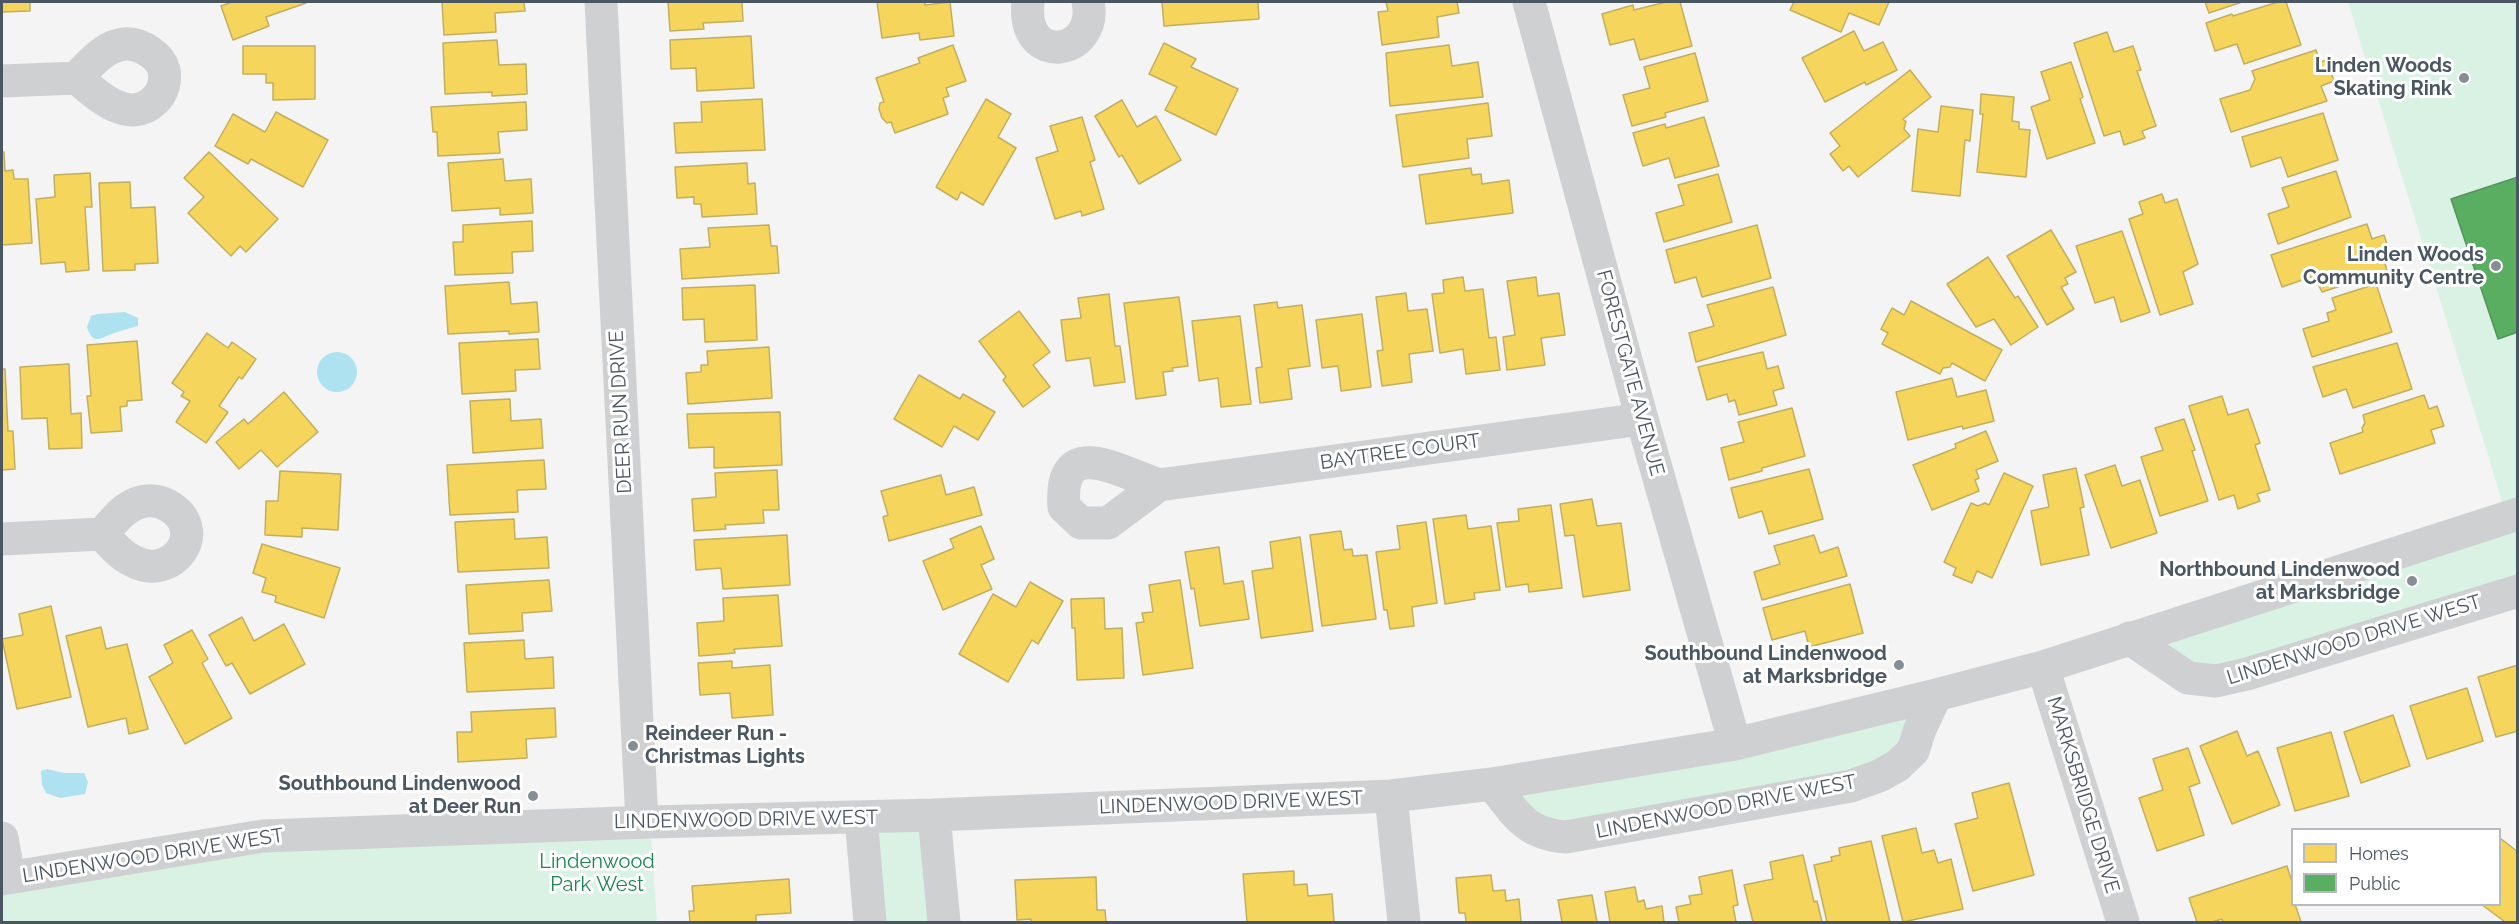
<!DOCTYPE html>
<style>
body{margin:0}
#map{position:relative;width:2519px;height:924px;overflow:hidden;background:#f4f4f4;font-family:Raleway,sans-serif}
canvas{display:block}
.frame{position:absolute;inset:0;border:3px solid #4a5661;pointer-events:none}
.legend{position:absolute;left:2291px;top:828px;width:210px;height:78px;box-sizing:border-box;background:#fff;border:2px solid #b7bbc0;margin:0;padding:8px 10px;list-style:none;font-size:18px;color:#4a5661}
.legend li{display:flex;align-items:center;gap:12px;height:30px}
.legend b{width:30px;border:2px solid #b7bbc0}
</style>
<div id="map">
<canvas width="2519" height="924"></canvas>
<div class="frame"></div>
<ul class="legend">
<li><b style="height:16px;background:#f6d55c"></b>Homes</li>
<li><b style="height:16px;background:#5aae61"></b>Public</li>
</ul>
</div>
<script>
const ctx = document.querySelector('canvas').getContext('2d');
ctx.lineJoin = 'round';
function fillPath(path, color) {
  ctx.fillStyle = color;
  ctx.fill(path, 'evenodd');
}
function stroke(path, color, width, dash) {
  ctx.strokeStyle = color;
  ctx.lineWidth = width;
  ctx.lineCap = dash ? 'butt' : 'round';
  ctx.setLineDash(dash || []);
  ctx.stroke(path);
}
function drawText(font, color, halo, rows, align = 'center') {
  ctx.font = font + ' Raleway,sans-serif';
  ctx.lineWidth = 6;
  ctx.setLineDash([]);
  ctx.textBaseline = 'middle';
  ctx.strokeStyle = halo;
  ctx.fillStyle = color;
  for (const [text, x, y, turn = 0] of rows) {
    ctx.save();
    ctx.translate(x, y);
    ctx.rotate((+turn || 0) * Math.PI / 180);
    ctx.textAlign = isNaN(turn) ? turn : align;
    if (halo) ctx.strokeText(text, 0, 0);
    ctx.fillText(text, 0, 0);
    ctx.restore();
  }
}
const green = new Path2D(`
 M2348,2H2517V591L2216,681L2129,638L2507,517Z
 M1936,695L1897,766L1566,837L1492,784Z
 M934,815L944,922H870L861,817Z
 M650,822L657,922H2V879L263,836Z`);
const water = new Path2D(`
 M125,312L138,318V326C131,328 122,330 114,333C102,337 93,347 87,327L91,316L97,314Z
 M317 372a20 20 0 1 1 40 0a20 20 0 1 1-40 0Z
 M47,769L64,773H84L88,782L85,794L60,798L46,793L42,785L41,771Z`);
const homes = new Path2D(`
 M2,2H30V11L2,12Z
 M232,2H306V3L266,17L269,26L233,40L221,6Z
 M442,2H524L525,11L495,13L496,32L444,35Z
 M668,2H742L743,21L703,23L704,29L670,31Z
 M877,2H925V5L950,2L954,36L920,40L919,33L882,38Z
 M1162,2H1258L1259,19L1164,26Z
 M1386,2H1457L1459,13L1437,17L1439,37L1382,45L1378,12L1388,11Z
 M1666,2H1680L1692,46L1640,60L1634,39L1610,45L1602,14L1633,5L1634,10Z
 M1794,2H1889L1879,25L1849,13L1841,32L1790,10Z
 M2205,2H2242L2209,13Z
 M2278,2H2286L2301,45L2244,64L2237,44L2215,51L2206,23L2232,14L2233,16Z
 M1854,31L1864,51L1883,42L1897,70L1866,85L1865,82L1825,102L1802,58Z
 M2107,32L2114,52L2133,46L2141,70L2137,71L2156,126L2142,131L2145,138L2124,145L2120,131L2104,136L2074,43Z
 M751,36L754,88L697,91L696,68L671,69L670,40Z
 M497,40L499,65L526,64L527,94L492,96V92L445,94L443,43Z
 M1164,43L1196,59L1191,67L1238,89L1216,135L1165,110L1177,87L1149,74Z
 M953,45L966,81L946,88L949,96L943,98L948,114L895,133L891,122L887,123L882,118L879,109L880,103L884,102L876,78L920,63L918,58Z
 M1449,45L1452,66L1478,62L1483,97L1390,106L1386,53Z
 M243,46H315V99L273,100V83H266V74H243Z
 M2316,50L2320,62L2327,60L2334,81L2321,86L2327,101L2231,132L2220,99L2250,90L2255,79L2252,71Z
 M1695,53L1708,101L1665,113L1666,117L1632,126L1623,95L1650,88L1644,67Z
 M2071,62L2083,97L2080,99L2095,143L2047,159L2031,107L2050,100L2041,72Z
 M1910,70L1931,97L1903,119L1906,122L1904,129L1910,136L1858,177L1849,166L1843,171L1830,154L1840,146L1830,133Z
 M1981,94L2014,97L2012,121L2019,122V129L2030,130L2026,177L1977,172L1983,114H1980Z
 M762,99L765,150L676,153L674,123L702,122L701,102Z
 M986,99L1011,114L998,137L1016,148L983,205L961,192L957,200L936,187Z
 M1122,100L1137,127L1156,116L1181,160L1139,184L1122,155L1119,157L1095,116Z
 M526,102L527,130L498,132L500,153L438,156L437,132H433L431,107Z
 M1488,103L1492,136L1467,139L1469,158L1403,167L1396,115Z
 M1941,106L1973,110L1970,141L1965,140L1960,196L1912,191L1918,129L1938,132Z
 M276,112L328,140L303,187L251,159L248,164L215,146L233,114L265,132Z
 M2323,113L2338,160L2288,177L2281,157L2251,167L2242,137Z
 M1082,117L1095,160L1090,162L1104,209L1082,216L1081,211L1055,219L1036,158L1058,151L1050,126Z
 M1704,117L1719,166L1675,178L1669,158L1643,166L1633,133L1665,124L1666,128Z
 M2,152H4L5,171L13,170L14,179H28L32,243L2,245Z
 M209,152L278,219L246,252L240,246L231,256L188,213L204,197L184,178Z
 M503,159L505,181L531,179L533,213L500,215V208L452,211L448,163Z
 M747,163L748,184L755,183L757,214L702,217L701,204H694V197L677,198L675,167Z
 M1471,168L1472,175L1481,174L1482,184L1509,180L1513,213L1426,224L1419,175Z
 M2336,171L2351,217L2278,244L2268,214L2289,207L2282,188Z
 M90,173L92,207H85L89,270L66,272L65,262L41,264L36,199L55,197L54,175Z
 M1718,174L1732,222L1664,242L1656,213L1684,205L1678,185Z
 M130,182L131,208L155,207L158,263L135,264V270L103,271L99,183Z
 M2162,194L2165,203L2177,199L2198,264L2183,272L2193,304L2160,315L2129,219L2143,214L2139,202Z
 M532,221L533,251L512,252L513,273L455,275L453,242H463V225Z
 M2367,224L2372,239L2384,235L2391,257L2384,260L2387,271L2322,292L2314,276L2282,287L2271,255Z
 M769,225L771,246H777L779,273L682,279L680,249L710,247L708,228Z
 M1757,225L1771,278L1702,297L1696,277L1675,283L1666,250Z
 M2051,230L2076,272L2065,278L2068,284L2061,287L2074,309L2047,325L2007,256Z
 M2122,231L2150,312L2121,322L2114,297L2095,303L2076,246Z
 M1988,257L2015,298L2018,296L2038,327L2011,345L1994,319L1976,327L1947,284Z
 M1463,277L1465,291L1483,289L1489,338L1496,337L1500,370L1466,374L1463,349L1440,353L1432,294L1444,293L1443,280Z
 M1536,277L1538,296L1559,293L1565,335L1541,338L1545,365L1507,370L1503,337L1515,335L1507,281Z
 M509,282L511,304L537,302L539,332L509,334V331L448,334L445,286Z
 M2376,284L2392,332L2312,357L2303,329L2329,321L2327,313L2336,310L2332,298Z
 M755,285L757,340L705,342L704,319L683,320L682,288Z
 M1773,287L1786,335L1696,362L1689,333L1714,326L1707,305Z
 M1406,293L1408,311L1427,309L1433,351L1409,354L1412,382L1382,386L1377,351L1383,350L1376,297Z
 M1109,294L1115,346H1120L1125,382L1094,386L1090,358L1066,361L1061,320L1081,318L1078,298Z
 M1179,297L1188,366L1172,368L1173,371L1163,372L1166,395L1136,399L1124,303Z
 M1911,301L2002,350L1985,381L1952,363L1950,367L1943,368L1940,374L1882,344L1888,333L1881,329L1892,308L1904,315Z
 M1277,302L1278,308L1302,305L1310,366L1288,369L1292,399L1260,403L1256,368L1262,367L1254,305Z
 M1019,311L1050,352L1033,365L1050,387L1023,407L1003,380L1006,377L979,341Z
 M1362,314L1371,387L1341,391L1338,366L1322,368L1316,320Z
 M1240,316L1251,404L1221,407L1218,378L1199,381L1192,321Z
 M207,333L228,348L232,342L256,359L242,379L239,377L219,406L228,412L206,443L176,422L190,401L181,396L184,392L172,383Z
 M538,339L540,369L515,370L516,391L462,394L459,343Z
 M137,341L142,400L127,401V406L120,407L122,431L91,433L87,396H91L87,345Z
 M2397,343L2412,389L2353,408L2346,389L2323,397L2313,367Z
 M769,347L772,398L688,404L686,373L701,372V365H708L707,351Z
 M1763,352L1767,369L1778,366L1784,388L1773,391L1777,405L1739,415L1735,400L1729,402L1727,394L1707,400L1698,367Z
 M69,364L71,414L81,413L82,448L49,449L47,418L22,419L20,367Z
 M2,369H5L8,431H13L15,469L2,470Z
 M919,375L960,399L963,394L995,412L978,440L954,426L942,447L894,419Z
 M1952,378L1957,397L1986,390L1994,421L1963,429L1962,426L1908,440L1896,392Z
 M284,392L318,432L277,467L261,450L239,469L216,442L244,419L248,424Z
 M2424,395L2429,409L2437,406L2444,426L2431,430L2435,443L2340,474L2330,443L2363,432L2362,428L2365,423L2363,415Z
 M2222,396L2228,415L2248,409L2260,443L2255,445L2270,490L2257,494L2260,501L2238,509L2234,495L2219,500L2189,406Z
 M510,399L511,421L541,419L543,448L473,453L470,401Z
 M1792,408L1805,456L1762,468V471L1729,480L1721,448L1744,442L1738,422Z
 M780,412L782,465L714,468V447L689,448L687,414Z
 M2184,419L2195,450L2192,451L2208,501L2160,516L2141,457L2163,450L2155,428Z
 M1986,431L1998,461L1976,470L1979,478L1975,480L1979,491L1932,510L1913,465L1956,448L1955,444Z
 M544,460L546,489L517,490L518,512L450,515L447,465Z
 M2115,465L2122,486L2140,480L2157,533L2111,548L2085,475Z
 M2076,468L2084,507L2080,508L2089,555L2041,565L2031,511L2049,507L2043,475Z
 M1809,469L1823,519L1769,534L1762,511L1739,518L1731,488Z
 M777,470L779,510H763L764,523L725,525L726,529L694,531L692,499L716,497L715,473Z
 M280,471L341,474L338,530L302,528V537L265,535L266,501H278Z
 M2004,473L2033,486L1992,578L1977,571L1972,583L1953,575L1956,568L1944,562L1971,503L1978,506L1985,503L1989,505Z
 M941,475L946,495L974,487L982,515L889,541L883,517L888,515L881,491Z
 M1592,499L1597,526L1621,523L1630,590L1583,597L1574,535L1565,536L1560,504Z
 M1551,505L1562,588L1529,592L1528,584L1506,587L1497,523L1519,521L1518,509Z
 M1466,515L1468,529L1491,526L1500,590L1474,593L1475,599L1445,604L1433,519Z
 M514,519L515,539L547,537L549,568L458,572L455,522Z
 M1426,522L1437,603L1412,607L1414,626L1390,629L1387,610H1384L1376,552L1400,549L1397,526Z
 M981,526L994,559L981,565L992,589L943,610L923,561L954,548L950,539Z
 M1341,531L1344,550L1352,549L1353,556L1367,555L1376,619L1322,626L1310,535Z
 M787,535L790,585L723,589L721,568L696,570L694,540Z
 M1814,535L1820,553L1838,547L1847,576L1762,600L1754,572L1780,564L1774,546Z
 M1300,537L1313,631L1261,638L1252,571L1273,568L1270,542Z
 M262,544L340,568L324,618L275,602L276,596L262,592L266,578L253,573Z
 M1219,547L1224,584L1243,581L1249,619L1200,626L1194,588L1191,589L1185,552Z
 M549,580L552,611L522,613L523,631L469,634L466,585Z
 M1180,580L1193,668L1143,675L1136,623L1144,622L1142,613L1153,612L1149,585Z
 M1030,582L1063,601L1038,644L1032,640L1008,682L959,654L993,594L1016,607Z
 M1850,584L1863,633L1809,647L1805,631L1772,640L1763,608Z
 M778,595L782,646L734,649L735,653L699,656L697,623L724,621L723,598Z
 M1104,598L1105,629L1122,628L1124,678L1077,680L1075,628H1072L1071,599Z
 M51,606L71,697L17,709L2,639L23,635L19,614Z
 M242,617L254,641L284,624L305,664L250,694L232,663L226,666L209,635Z
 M101,627L106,649L127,644L148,729L129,734L126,718L88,727L66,636Z
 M192,630L208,659L202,663L232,718L185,744L149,677L173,663L164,645Z
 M524,640L525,659L553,657L554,688L467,692L464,643Z
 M732,661V668L770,665L773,715L732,718L730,693L700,695L698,663Z
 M2518,665V731L2496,737L2478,677Z
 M2467,688L2483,741L2427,759L2410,706Z
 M555,708L556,737L526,739L527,758L458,762L457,732H472L471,712Z
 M2393,715L2410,766L2361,783L2344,732Z
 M2237,731L2247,756L2258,751L2280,805L2232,824L2200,746Z
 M2331,732L2349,796L2295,811L2277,748Z
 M2188,748L2200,783L2189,787L2204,835L2157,851L2139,798L2163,790L2153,759Z
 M2009,783L2034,875L1973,891L1955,824L1978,818L1972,793Z
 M1916,828L1922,853L1934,850L1938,863L1951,859L1963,909L1903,922L1882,836Z
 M2500,838L2518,852L2517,922H2505L2481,904H2500Z
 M1871,841L1890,922H1827L1814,865L1832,861L1831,857L1840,855L1839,848Z
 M1803,855L1814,902L1817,901L1822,922H1753L1744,885L1773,879L1770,862Z
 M2287,866L2292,882V904H2295L2301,922H2223L2222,919L2212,922H2197L2189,898Z
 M1732,870L1738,905L1733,906L1736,922H1679L1676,907L1691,904L1689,896L1702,894L1699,877Z
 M1294,871V885L1307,884L1308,896L1332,894L1334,922H1247L1243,874Z
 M1491,875L1493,891L1505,890L1506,901L1519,899L1521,922H1466L1465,913H1459L1456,878Z
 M1096,877L1097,910H1105L1106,922H1031V919L1017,920L1015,880Z
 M789,879L791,913L756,915V922H690L689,911H694L692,886Z
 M1635,887L1638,902L1644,900L1646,909L1662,906L1664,922H1610L1605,892Z
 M1592,895L1597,922H1562L1558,900Z`);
const public = new Path2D(`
 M2518,177V332L2498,339L2451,199Z`);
const minor = new Path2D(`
 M601,2L642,822
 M1028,2C1021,69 1099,55 1088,2
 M1529,2L1642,419L1735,744
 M2,81L77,78C98,97 130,125 155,100C163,93 166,80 164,70C162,63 156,56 150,52C120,31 97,55 77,78
 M1159,485C1120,472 1058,432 1064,507L1081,523H1108L1159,485L1642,419
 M2,539L102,534C110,526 118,514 128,508C140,500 154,498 167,505C211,529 173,583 133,561C120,555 111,544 102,534
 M2129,638L2188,678L2216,681L2247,674L2518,591
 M2043,667L2123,922
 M1492,784C1516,814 1525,834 1566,837L1851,786L1879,776L1897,766L1913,751L1920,729L1936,695
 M1391,796L1404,922
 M934,815L944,922
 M861,817L870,922
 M2,838L9,877
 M2,879L263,836L650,822L934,815L1391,796L1492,784L1735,744L1936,695L2043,667L2518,514`);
const markers = [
 [2464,78,6,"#868d94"],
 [2496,266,6,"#868d94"],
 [2412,581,6,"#868d94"],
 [1899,665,6,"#868d94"],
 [633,746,6,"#868d94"],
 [533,796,6,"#868d94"]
];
const poiNames = [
 ["Linden Woods",2452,66],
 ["Skating Rink",2452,89],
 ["Linden Woods",2484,255],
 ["Community Centre",2484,278],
 ["Northbound Lindenwood",2400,570],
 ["at Marksbridge",2400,593],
 ["Southbound Lindenwood",1887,654],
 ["at Marksbridge",1887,677],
 ["Reindeer Run -",645,734,"left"],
 ["Christmas Lights",645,757,"left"],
 ["Southbound Lindenwood",521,784],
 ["at Deer Run",521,807]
];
const streetNames = [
 ["FORESTGATE AVENUE",1630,373,75],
 ["DEER RUN DRIVE",621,412,-93],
 ["BAYTREE COURT",1400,452,-8],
 ["LINDENWOOD DRIVE WEST",2354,640,-17],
 ["MARKSBRIDGE DRIVE",2083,795,73],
 ["LINDENWOOD DRIVE WEST",1231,803,-2],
 ["LINDENWOOD DRIVE WEST",1726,807,-11],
 ["LINDENWOOD DRIVE WEST",746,820,-1],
 ["LINDENWOOD DRIVE WEST",153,856,-9]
];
const parkNames = [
 ["Lindenwood",597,862],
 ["Park West",597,885]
];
fillPath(green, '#d9f2e3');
fillPath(water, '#aee2f0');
fillPath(homes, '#f6d55c');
stroke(homes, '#c2af5e', 1.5);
fillPath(public, '#5aae61');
stroke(public, '#559461', 1.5);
stroke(minor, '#ced0d2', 33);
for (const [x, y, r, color] of markers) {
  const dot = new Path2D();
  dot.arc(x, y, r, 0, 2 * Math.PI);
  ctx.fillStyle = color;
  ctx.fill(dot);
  stroke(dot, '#fff', 2);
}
drawText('bold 20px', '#4a5661', '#fff', poiNames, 'right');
drawText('20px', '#4a5661', '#fff', streetNames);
drawText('20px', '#17864f', '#fff', parkNames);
</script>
